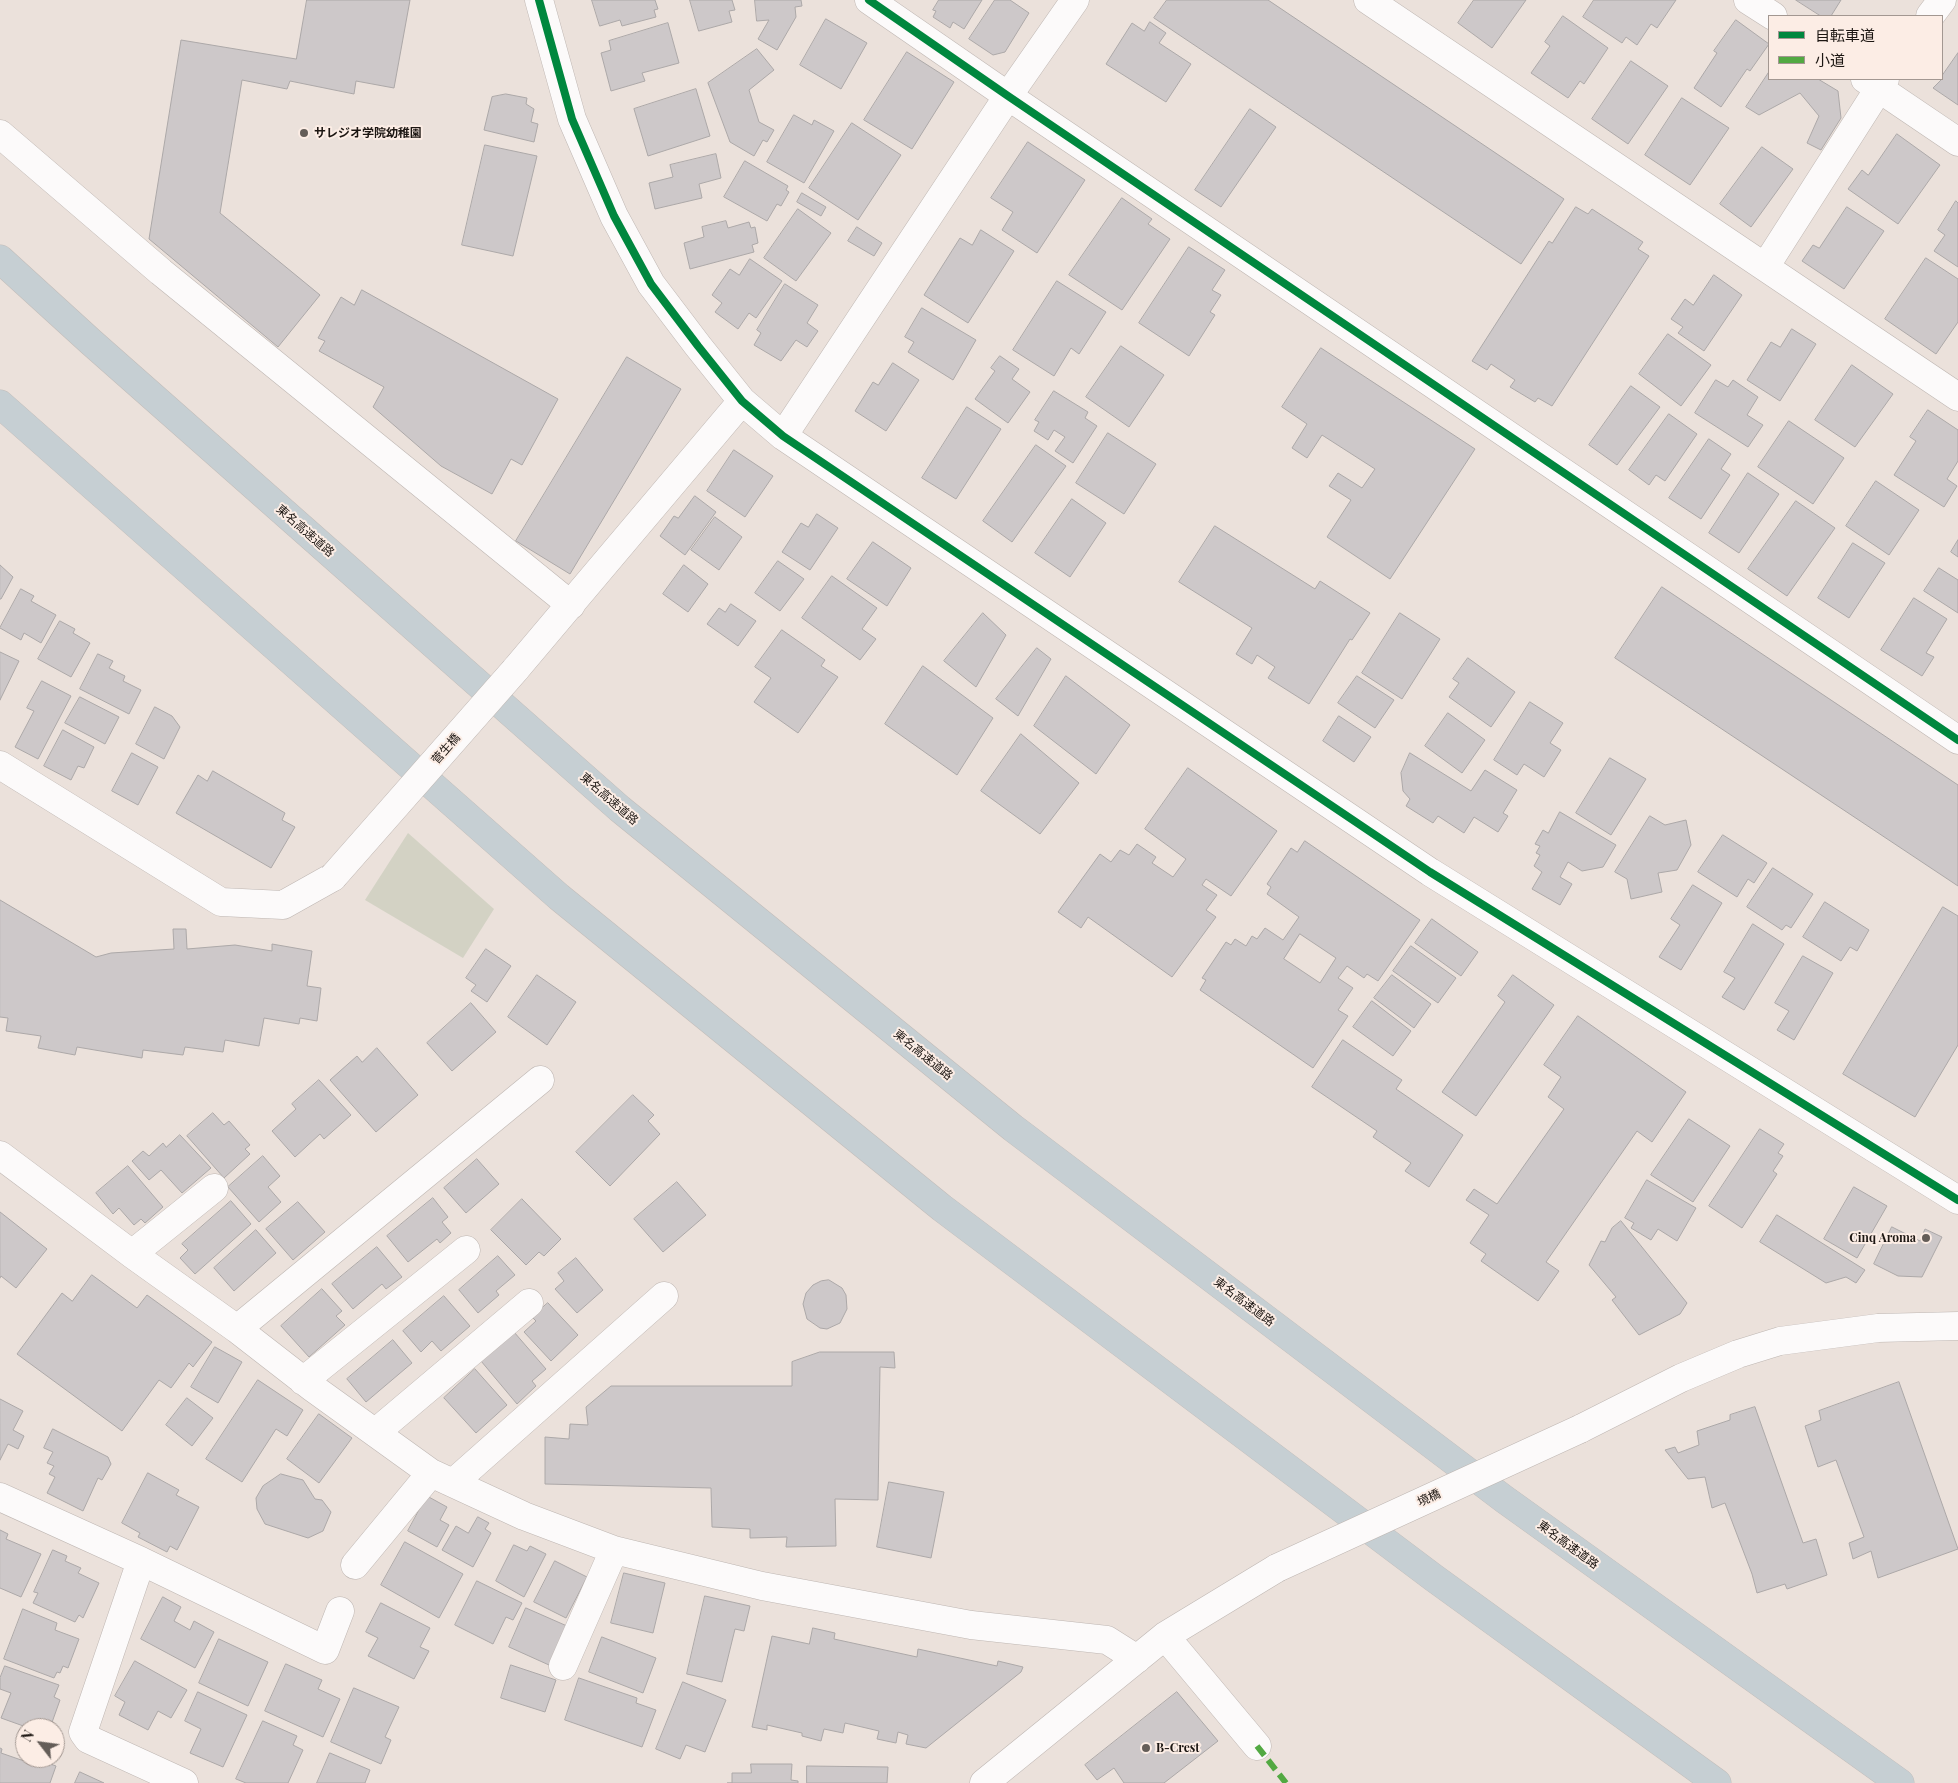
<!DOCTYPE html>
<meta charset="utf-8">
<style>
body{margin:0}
#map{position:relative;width:1958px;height:1783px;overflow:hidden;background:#ebe1db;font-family:"Playfair Display","Noto Sans JP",serif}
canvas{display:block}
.legend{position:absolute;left:1768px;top:15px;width:175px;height:65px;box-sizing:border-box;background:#fcede5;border:1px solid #a29791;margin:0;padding:6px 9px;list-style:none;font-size:15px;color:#1c1612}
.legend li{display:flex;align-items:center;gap:10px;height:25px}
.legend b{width:25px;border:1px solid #a29791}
.north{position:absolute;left:15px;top:1718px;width:50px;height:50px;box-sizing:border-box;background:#fcede5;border:1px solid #a29791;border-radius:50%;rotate:300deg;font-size:14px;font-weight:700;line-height:20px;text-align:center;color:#1c1612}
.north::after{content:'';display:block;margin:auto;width:18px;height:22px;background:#645d58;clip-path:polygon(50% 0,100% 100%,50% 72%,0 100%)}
</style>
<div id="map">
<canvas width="1958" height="1783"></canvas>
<ul class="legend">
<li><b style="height:6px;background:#00873e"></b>自転車道</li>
<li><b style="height:6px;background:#52a942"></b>小道</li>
</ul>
<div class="north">N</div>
</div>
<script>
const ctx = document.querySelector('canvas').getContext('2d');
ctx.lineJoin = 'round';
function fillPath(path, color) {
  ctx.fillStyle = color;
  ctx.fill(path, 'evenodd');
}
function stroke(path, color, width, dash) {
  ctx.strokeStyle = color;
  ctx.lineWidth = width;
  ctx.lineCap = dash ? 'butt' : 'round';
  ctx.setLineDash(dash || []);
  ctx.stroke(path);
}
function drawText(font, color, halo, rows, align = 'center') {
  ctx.font = font + ' "Playfair Display","Noto Sans JP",serif';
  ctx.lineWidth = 4;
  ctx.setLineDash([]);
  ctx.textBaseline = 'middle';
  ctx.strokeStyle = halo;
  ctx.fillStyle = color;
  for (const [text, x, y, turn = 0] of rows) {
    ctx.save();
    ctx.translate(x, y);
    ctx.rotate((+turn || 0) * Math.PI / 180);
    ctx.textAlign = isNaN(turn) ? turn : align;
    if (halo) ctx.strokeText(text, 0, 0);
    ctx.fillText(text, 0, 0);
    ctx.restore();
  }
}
const green = new Path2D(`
 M408,833L494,909L463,958L365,900Z`);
const building = new Path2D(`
 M307,0H410L394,88L356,81L354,94L290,81L287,89L242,80L220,213L320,295L278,347L149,239L181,40L296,59Z
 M592,0H655L658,9L654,10L656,17L622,26L620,20L600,26Z
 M690,0H732L735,10L729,11L732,22L699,31Z
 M755,0H801L802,6L795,7L796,17L777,50L758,39L769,20L757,21Z
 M939,0H982L964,29L953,22L950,28L933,17L936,11L933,10Z
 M995,0H1010L1029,13L1005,52L993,55L969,39Z
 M1167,0H1268L1564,199L1521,264L1154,18Z
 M1474,0H1526L1492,48L1458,23Z
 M1594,0H1676L1657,28L1651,24L1637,45L1626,37L1622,43L1583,17Z
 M1796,0H1841L1831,16H1821Z
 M1563,16L1608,48L1584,84L1580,81L1568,98L1531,73L1550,46L1545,42Z
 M826,19L867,43L841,89L800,65Z
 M1736,20L1769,44L1750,71L1747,69L1721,107L1694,88L1717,53L1714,51Z
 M1150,22L1166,33L1159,43L1191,64L1166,102L1106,64L1132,23L1144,31Z
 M668,23L679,63L642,73L645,81L611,91L601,53L611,50L609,41Z
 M757,49L774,70L749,90L759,122L774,130L767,142L763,140L754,156L730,142L708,83Z
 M907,52L954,82L912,149L864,120Z
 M1958,53V105L1933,88L1942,79V76Z
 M1631,61L1668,86L1628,144L1592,119Z
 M1769,72V79H1818L1838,91L1841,118L1821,150L1807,143L1819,116L1800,93L1759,115L1746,107Z
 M696,89L710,136L648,156L634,109Z
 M506,94L527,98L526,104L534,109L531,122L538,124L534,142L484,130L492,97Z
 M1682,98L1729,128L1690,185L1645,155Z
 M1250,109L1276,127L1221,207L1195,190Z
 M794,115L812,125L814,120L834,131L804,183L767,162Z
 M852,123L901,155L858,220L809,188Z
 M1897,134L1940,165L1898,224L1848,189L1862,170L1868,175Z
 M1028,142L1085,180L1037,253L1002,230L1013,212L991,198Z
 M485,145L537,156L513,256L462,245Z
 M1762,147L1793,169L1751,227L1720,204Z
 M716,154L721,178L699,184L702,198L655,209L649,183L673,177L670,165Z
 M745,161L788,186L786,190L789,192L781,206L777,204L767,221L724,197Z
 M802,193L826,207L821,216L797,202Z
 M1122,198L1152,219L1148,224L1170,239L1122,310L1069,275Z
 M1956,201L1958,203V267L1934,251L1945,235L1938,230Z
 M1576,207L1588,214L1592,209L1643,242L1638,249L1649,256L1552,406L1538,398L1535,402L1510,387L1515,380L1491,364L1487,370L1472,361L1549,241L1552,243Z
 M1847,207L1884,231L1844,289L1802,261L1813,245L1819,248Z
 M798,209L831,233L796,281L764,258Z
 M726,221L728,228L749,222L751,228L755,227L758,243L752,245L754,252L690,269L684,243L704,237L702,227Z
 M857,227L882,243L874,256L848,241Z
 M981,230L1014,251L968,323L924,295L960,238L972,245Z
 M1189,247L1225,270L1212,290L1221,295L1210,312L1215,315L1189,356L1139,323Z
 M1926,258L1958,279V322L1936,354L1885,319Z
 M750,259L782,281L756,318L749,313L738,329L715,312L722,303L712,295L730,269L739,275Z
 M1714,275L1742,295L1704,351L1678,333L1683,327L1671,319L1685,299L1693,305Z
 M1057,281L1106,312L1079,354L1071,348L1054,376L1013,350Z
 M785,284L818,305L807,323L818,331L807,347L796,340L781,361L754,345L761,333L757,330Z
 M362,290L558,399L522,465L511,459L492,494L441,466L373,407L384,387L319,351L325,341L318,338L341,297L354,305Z
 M922,308L976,340L953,380L908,352L914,342L905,337Z
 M1792,329L1816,344L1780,401L1747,380L1771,342L1780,347Z
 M1668,334L1711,365L1681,406L1639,374Z
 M1121,346L1164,375L1129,427L1086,397Z
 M1321,348L1475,449L1390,579L1327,537L1351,500L1329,486L1338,473L1362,488L1375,469L1322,435L1307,458L1292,448L1307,424L1282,407Z
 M1000,356L1019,369L1012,379L1030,392L1008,423L975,399L995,371L991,368Z
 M627,357L681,389L570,574L516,541Z
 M893,363L919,380L886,431L855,411L873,382L878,385Z
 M1852,365L1893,394L1855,447L1815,420Z
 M1716,380L1728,387L1733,380L1758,397L1747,415L1763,425L1748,447L1695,413Z
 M1631,386L1660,407L1617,465L1589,445Z
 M1054,391L1088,412L1085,418L1097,426L1073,463L1055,451L1065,437L1054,430L1048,440L1034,431L1039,422L1035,420Z
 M967,407L1001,429L956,499L922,478Z
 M1928,410L1958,430V461L1947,479L1957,486L1944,507L1894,475L1916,441L1910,437Z
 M1669,414L1697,434L1665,481L1656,475L1649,485L1629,470Z
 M1789,421L1844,458L1813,504L1758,467Z
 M1108,433L1156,464L1124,514L1076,483Z
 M1709,439L1731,454L1721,469L1730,475L1701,519L1669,498Z
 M1036,445L1066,466L1012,542L983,521Z
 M734,450L773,476L745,517L707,491Z
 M1748,473L1779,494L1739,553L1709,533Z
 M1876,481L1919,510L1889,555L1846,526Z
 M695,496L716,512L685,555L660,536L674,516L678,518Z
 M1072,499L1106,523L1070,577L1035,553Z
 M1796,501L1835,528L1787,596L1748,569Z
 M817,514L838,528L810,570L782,552L801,523L808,527Z
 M715,517L742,537L719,570L691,550Z
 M1215,526L1315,589L1320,581L1370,613L1352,640L1350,639L1309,704L1268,678L1275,667L1257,655L1252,664L1236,654L1252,628L1179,582Z
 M1958,540V557L1951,552Z
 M873,542L911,568L887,606L847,579Z
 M1853,543L1885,563L1849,618L1818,598Z
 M778,561L804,579L780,611L755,593Z
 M0,565L13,577L1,599H0Z
 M684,565L708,584L688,612L663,594Z
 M1939,568L1958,580V613L1924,591Z
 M832,576L877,608L862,629L876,639L860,660L802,618Z
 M1662,587L1958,785V886L1615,658Z
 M21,589L34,596L31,601L56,615L41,643L24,633L21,640L0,628Z
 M1914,598L1947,619L1926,653L1934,657L1922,676L1881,650Z
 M731,604L756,621L738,646L707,624L719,608L725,612Z
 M983,613L1006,635L976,687L944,661Z
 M1400,613L1440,639L1402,699L1362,673Z
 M60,621L75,629L73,633L90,643L71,677L38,659Z
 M782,630L825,660L821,666L838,677L798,733L754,702L771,678L755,667Z
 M1037,648L1051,659L1018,716L996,699Z
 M0,652L19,661L0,700Z
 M98,654L113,661L109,668L125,676L123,681L141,690L129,714L80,689Z
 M1468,658L1515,692L1491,727L1449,697L1459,683L1453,679Z
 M923,666L993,718L957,775L885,724Z
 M1066,676L1130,725L1096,774L1034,726Z
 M1357,676L1394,700L1375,728L1338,703Z
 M42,681L71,696L38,759L15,747L34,711L27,708Z
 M80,697L119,717L105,744L65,723Z
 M1530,702L1563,723L1550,743L1561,750L1544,777L1524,764L1517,775L1494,760Z
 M155,707L172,716L180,727L164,759L136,744Z
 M1448,713L1485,740L1462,773L1425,746Z
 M1339,716L1371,737L1354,762L1323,741Z
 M63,730L94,747L84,768L78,766L71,780L44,766Z
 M1021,734L1079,783L1040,834L981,791Z
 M132,753L158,767L138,805L112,791Z
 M1410,753L1471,791L1485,770L1517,790L1503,813L1508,816L1498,832L1474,817L1464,833L1438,816L1433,823L1406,806L1410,799L1403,791L1401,773Z
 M1610,758L1646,779L1611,835L1576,813Z
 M1188,768L1277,831L1231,896L1206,879L1202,885L1217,895L1206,910L1216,917L1172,977L1088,917L1081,928L1058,912L1100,854L1111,862L1120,850L1129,855L1137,844L1156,857L1152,863L1173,877L1186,859L1145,829Z
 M213,771L285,813L282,820L295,827L271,868L176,813L198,775L207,781Z
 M1560,812L1616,845L1603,867L1582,871L1568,862L1560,877L1572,884L1560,905L1532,889L1542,872L1534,866L1540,855L1536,853L1540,846L1535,844L1543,830L1548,833Z
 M1650,816L1665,825L1686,820L1691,845L1677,870L1658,873L1662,892L1631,899L1627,879L1615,872Z
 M1723,835L1767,863L1754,883L1748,879L1737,897L1698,872Z
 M1305,841L1420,920L1378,981L1367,974L1364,978L1347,966L1338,978L1353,988L1338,1010L1348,1016L1313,1068L1200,990L1206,980L1202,978L1226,942L1231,945L1235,939L1246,946L1252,936L1257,939L1265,928L1283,940L1299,917L1267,894L1271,887L1267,884L1291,848L1297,852ZM1300,934L1336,958L1320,983L1284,959Z
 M1773,868L1813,894L1791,928L1786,925L1782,930L1747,907Z
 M1693,885L1722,903L1681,970L1659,957L1680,925L1671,919Z
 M0,900L96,957L111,953L174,949L173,929H186L187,949L235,945L272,951V944L312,951L307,986L321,988L317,1021L300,1018L299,1024L264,1018L259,1046L225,1040L223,1052L185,1047L183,1055L143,1050L142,1058L77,1047L75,1055L38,1048L41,1036L6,1031L8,1018L0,1017Z
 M1825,902L1869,930L1857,951L1850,947L1841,961L1803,937Z
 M1943,907L1958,916V1045L1915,1117L1843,1074Z
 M1432,919L1478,952L1461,976L1415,943Z
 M1753,924L1784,944L1744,1010L1722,997L1735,978L1724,972Z
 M1411,946L1456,978L1438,1003L1393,971Z
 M486,949L511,966L487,1002L471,991L476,985L466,978Z
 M1803,956L1833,973L1794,1040L1777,1030L1789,1011L1775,1003Z
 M537,975L576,1002L547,1045L508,1017Z
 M1392,975L1431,1004L1414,1028L1374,998Z
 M1513,975L1554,1005L1476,1116L1442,1092L1505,1002L1498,996Z
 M1372,1001L1411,1031L1393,1056L1353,1027Z
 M471,1003L496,1032L452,1071L427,1043Z
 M1578,1016L1686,1092L1652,1142L1637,1131L1546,1262L1559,1271L1538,1301L1481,1261L1486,1254L1470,1243L1489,1215L1466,1200L1474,1189L1497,1204L1564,1109L1548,1097L1561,1077L1544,1065Z
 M1343,1040L1402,1080L1396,1089L1463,1135L1429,1187L1405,1171L1411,1163L1373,1137L1377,1131L1312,1087Z
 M377,1048L418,1095L376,1132L330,1080L357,1056L362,1062Z
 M319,1080L351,1115L324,1139L320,1134L295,1157L272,1131L296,1109L292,1104Z
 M633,1095L654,1115L648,1121L660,1134L610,1186L576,1152Z
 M213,1113L224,1125L229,1121L250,1145L245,1149L250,1154L224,1178L187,1136Z
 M1689,1119L1730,1146L1693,1202L1651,1175Z
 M1760,1129L1784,1144L1778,1153L1783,1156L1773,1171L1777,1174L1742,1228L1709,1206Z
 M180,1135L211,1168L182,1193L161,1170L149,1180L132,1161L143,1151L149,1156L163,1143L166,1147Z
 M263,1156L280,1176L268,1187L281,1202L259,1222L228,1187Z
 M477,1159L499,1184L466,1213L444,1188Z
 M128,1166L163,1207L145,1223L141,1219L134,1225L119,1208L113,1214L96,1193Z
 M1647,1180L1696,1208L1677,1241L1658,1229L1651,1240L1631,1228L1634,1223L1625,1218Z
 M677,1182L706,1215L663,1252L634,1219Z
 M1854,1187L1887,1206L1857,1258L1824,1239Z
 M433,1198L448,1217L442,1222L451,1233L440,1243L437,1239L408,1262L387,1236Z
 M522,1199L561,1239L544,1256L539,1252L526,1265L491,1230Z
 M231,1201L251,1224L195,1274L180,1258L188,1250L182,1244Z
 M298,1202L325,1232L293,1260L266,1229Z
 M0,1212L47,1249L16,1288L1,1276L0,1278Z
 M1777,1215L1865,1270L1856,1283L1846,1277L1826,1283L1760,1242Z
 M1621,1221L1687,1303L1680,1314L1639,1335L1612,1300L1616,1297L1589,1265L1601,1241L1605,1242L1612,1228Z
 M1892,1227L1920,1241L1925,1229L1942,1237L1922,1277L1898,1276L1874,1264Z
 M256,1230L276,1253L234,1291L214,1268Z
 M377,1247L402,1277L386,1289L382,1284L353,1309L332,1284Z
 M498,1256L515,1275L496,1291L499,1295L478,1313L459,1290Z
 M576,1258L603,1290L577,1313L555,1289L564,1281L558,1273Z
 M92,1275L137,1308L147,1295L212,1342L193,1367L189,1363L171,1388L159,1380L122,1431L17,1354L62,1293L72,1301Z
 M829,1280L842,1288L846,1295L847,1309L840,1323L827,1329L820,1328L807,1319L803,1304L806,1293L813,1285L821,1281Z
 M322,1289L342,1311L336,1316L345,1325L309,1357L281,1326Z
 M444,1296L470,1326L441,1351L432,1341L421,1352L403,1331Z
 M548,1303L578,1335L551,1361L524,1332L536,1321L532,1317Z
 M514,1332L546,1369L532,1381L536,1386L517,1404L481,1361Z
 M393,1340L412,1363L366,1402L347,1379Z
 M215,1347L242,1362L218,1403L191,1387Z
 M820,1352H894L895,1368L880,1367L878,1500L835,1499L836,1546L786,1547L787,1537L750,1538V1529L712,1527L711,1488L545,1484V1437L569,1439L570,1424L588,1425L586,1407L611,1386H792V1362Z
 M475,1369L507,1405L476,1433L444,1398Z
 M258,1380L303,1410L287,1436L276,1429L242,1482L206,1459Z
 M1899,1382L1958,1549L1878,1578L1871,1551L1853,1559L1849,1543L1864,1537L1836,1460L1818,1467L1805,1426L1821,1420L1819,1411Z
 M187,1398L213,1418L192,1446L166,1425Z
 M0,1399L23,1411L13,1430L24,1436L18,1449L8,1444L0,1460Z
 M1755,1407L1803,1543L1816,1539L1827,1575L1787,1589L1785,1584L1757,1593L1752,1574L1725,1503L1712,1508L1705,1477L1688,1479L1665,1450L1675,1447L1678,1453L1699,1445L1697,1431L1730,1420V1415Z
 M319,1414L352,1438L319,1483L287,1459Z
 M53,1429L108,1457L111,1464L102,1480L98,1478L83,1511L47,1493L55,1477L49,1474L54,1466L47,1463L53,1452L44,1448Z
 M148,1473L179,1490L176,1495L199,1507L177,1550L170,1546L167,1552L138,1537L140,1533L122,1523Z
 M281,1474L303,1480L315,1499L322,1500L331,1512L323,1531L308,1538L265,1524L257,1509L256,1498L263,1486Z
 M889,1482L944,1492L931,1558L877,1547Z
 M427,1496L447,1507L440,1520L449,1525L437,1547L408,1531Z
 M478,1517L489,1523L485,1529L491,1533L473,1567L442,1550L456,1526L468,1533Z
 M0,1530L8,1534L6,1539L41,1554L21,1597L0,1588Z
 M405,1542L463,1574L439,1618L381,1585Z
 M514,1545L527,1551L530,1546L546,1554L524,1597L496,1581Z
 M53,1550L67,1556L65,1561L81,1568L78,1573L99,1583L83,1618L79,1615L75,1622L33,1603L38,1593L34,1592Z
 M555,1561L587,1577L566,1618L534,1602Z
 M624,1573L665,1583L653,1633L611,1623Z
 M477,1581L522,1603L513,1620L506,1617L493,1644L455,1625Z
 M705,1596L750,1606L744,1631L735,1629L722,1682L687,1674Z
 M163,1597L181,1607L174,1621L190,1630L194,1621L214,1632L195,1668L141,1639Z
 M381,1603L430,1628L420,1647L429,1651L414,1679L368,1656L378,1638L366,1632Z
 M526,1608L567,1626L549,1665L509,1647Z
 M23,1609L57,1623L55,1630L79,1639L68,1668L63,1666L60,1673L57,1672L54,1678L4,1659Z
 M813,1628L835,1633L834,1639L917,1657L918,1649L997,1666L998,1661L1023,1667L1021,1672L926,1748L906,1744L908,1735L898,1732L896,1743L877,1739L879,1731L845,1723L843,1733L824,1729L821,1741L802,1736V1733L767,1725V1730L752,1727L772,1636L809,1644Z
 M602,1637L656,1658L643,1693L589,1672Z
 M219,1639L268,1662L248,1706L199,1683Z
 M135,1661L187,1690L171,1718L158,1711L148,1730L119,1715L125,1702L115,1696Z
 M286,1664L322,1680L318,1689L340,1699L323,1737L265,1711Z
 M511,1665L556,1680L545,1712L501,1698Z
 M5,1666L59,1685L54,1697L60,1700L50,1728H29L1,1718L11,1693L0,1689V1678Z
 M579,1678L637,1698L636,1703L656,1710L642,1747L565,1720Z
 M683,1682L726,1700L705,1752L686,1745L680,1759L656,1749Z
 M354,1688L399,1707L385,1737L391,1740L381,1764L331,1742Z
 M198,1692L247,1715L223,1767L190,1753L201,1729L185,1721Z
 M1177,1692L1218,1741L1164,1783H1124L1114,1768L1097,1780L1085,1765Z
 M263,1721L297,1736L293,1745L303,1750L288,1783H246L236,1779Z
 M0,1748L2,1749L1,1753L27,1762L28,1758H34L56,1766L50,1783H0Z
 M330,1753L370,1770L365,1783H317Z
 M751,1764H792L791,1780L798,1781V1783H727H732V1773H751Z
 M807,1766L888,1767L887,1783H807Z
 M80,1772L104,1783H75Z`);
const minor = new Path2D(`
 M539,0L572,119L614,216L651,284L698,346L742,401L783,436L1430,872L1958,1200
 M869,0L1008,96L1958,740
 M1368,0L1958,397
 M1748,0L1773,16
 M1930,16L1942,0
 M1865,79L1958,142
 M0,134L161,272L571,605
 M1765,267L1885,79
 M783,436L1008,96L1075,0
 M515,670L742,401
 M0,765L221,902L283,905L333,877
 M0,1155L132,1254L237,1329L313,1388L431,1473L524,1516L614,1550L762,1586L971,1625L1107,1640L1137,1659
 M132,1254L214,1188
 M237,1329L540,1080
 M303,1381L466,1250
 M1580,1429L1681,1378L1738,1354L1780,1341L1878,1328L1958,1326
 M376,1432L529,1303
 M453,1483L664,1296
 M0,1497L141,1561L325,1650L340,1611
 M141,1561L83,1732L88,1739L184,1783
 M355,1565L431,1473
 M1165,1636L1257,1746
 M563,1666L614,1550
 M984,1783L1165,1636L1277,1568`);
const highway = new Path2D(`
 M0,259L91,342L620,809L1013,1128L1504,1499L1900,1783
 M0,404L559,897L942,1208L1434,1578L1717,1783`);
const minorBridge = new Path2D(`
 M333,877L515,670
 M1277,1568L1580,1429`);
const quiet = new Path2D(`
 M1257,1746L1286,1783`);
const cycleway = new Path2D(`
 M539,0L572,119L614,216L651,284L698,346L742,401L783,436L1430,872L1958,1200
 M869,0L1008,96L1958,740`);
const markers = [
 [304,133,5,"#645d58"],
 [1926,1238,5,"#645d58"],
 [1146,1748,5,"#645d58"]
];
const poiNames = [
 ["サレジオ学院幼稚園",314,133],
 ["Cinq Aroma",1916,1238,"right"],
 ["B-Crest",1156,1748]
];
const streetNames = [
 ["東名高速道路",305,531,41],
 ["菅生橋",446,749,-49],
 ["東名高速道路",609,799,41],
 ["東名高速道路",923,1055,39],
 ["東名高速道路",1244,1302,37],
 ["境橋",1429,1498,-25],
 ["東名高速道路",1568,1545,36]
];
fillPath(green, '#d3d2c4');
fillPath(building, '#cdc8c9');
stroke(building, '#aca8a8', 1);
stroke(minor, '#beb6b2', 29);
stroke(highway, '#c2bdba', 29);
stroke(minor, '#fcfafa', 28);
stroke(highway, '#c6cfd3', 28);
stroke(minorBridge, '#beb6b2', 29, []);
stroke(minorBridge, '#fcfafa', 28);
stroke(quiet, '#52a942', 6, [12, 6]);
stroke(cycleway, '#00873e', 8);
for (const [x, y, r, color] of markers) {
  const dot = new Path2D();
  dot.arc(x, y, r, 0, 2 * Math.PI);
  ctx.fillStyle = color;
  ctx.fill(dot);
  stroke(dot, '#fcede5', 2);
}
drawText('bold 12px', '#1c1612', '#fcede5', poiNames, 'left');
drawText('12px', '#1c1612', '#fcede5', streetNames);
</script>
